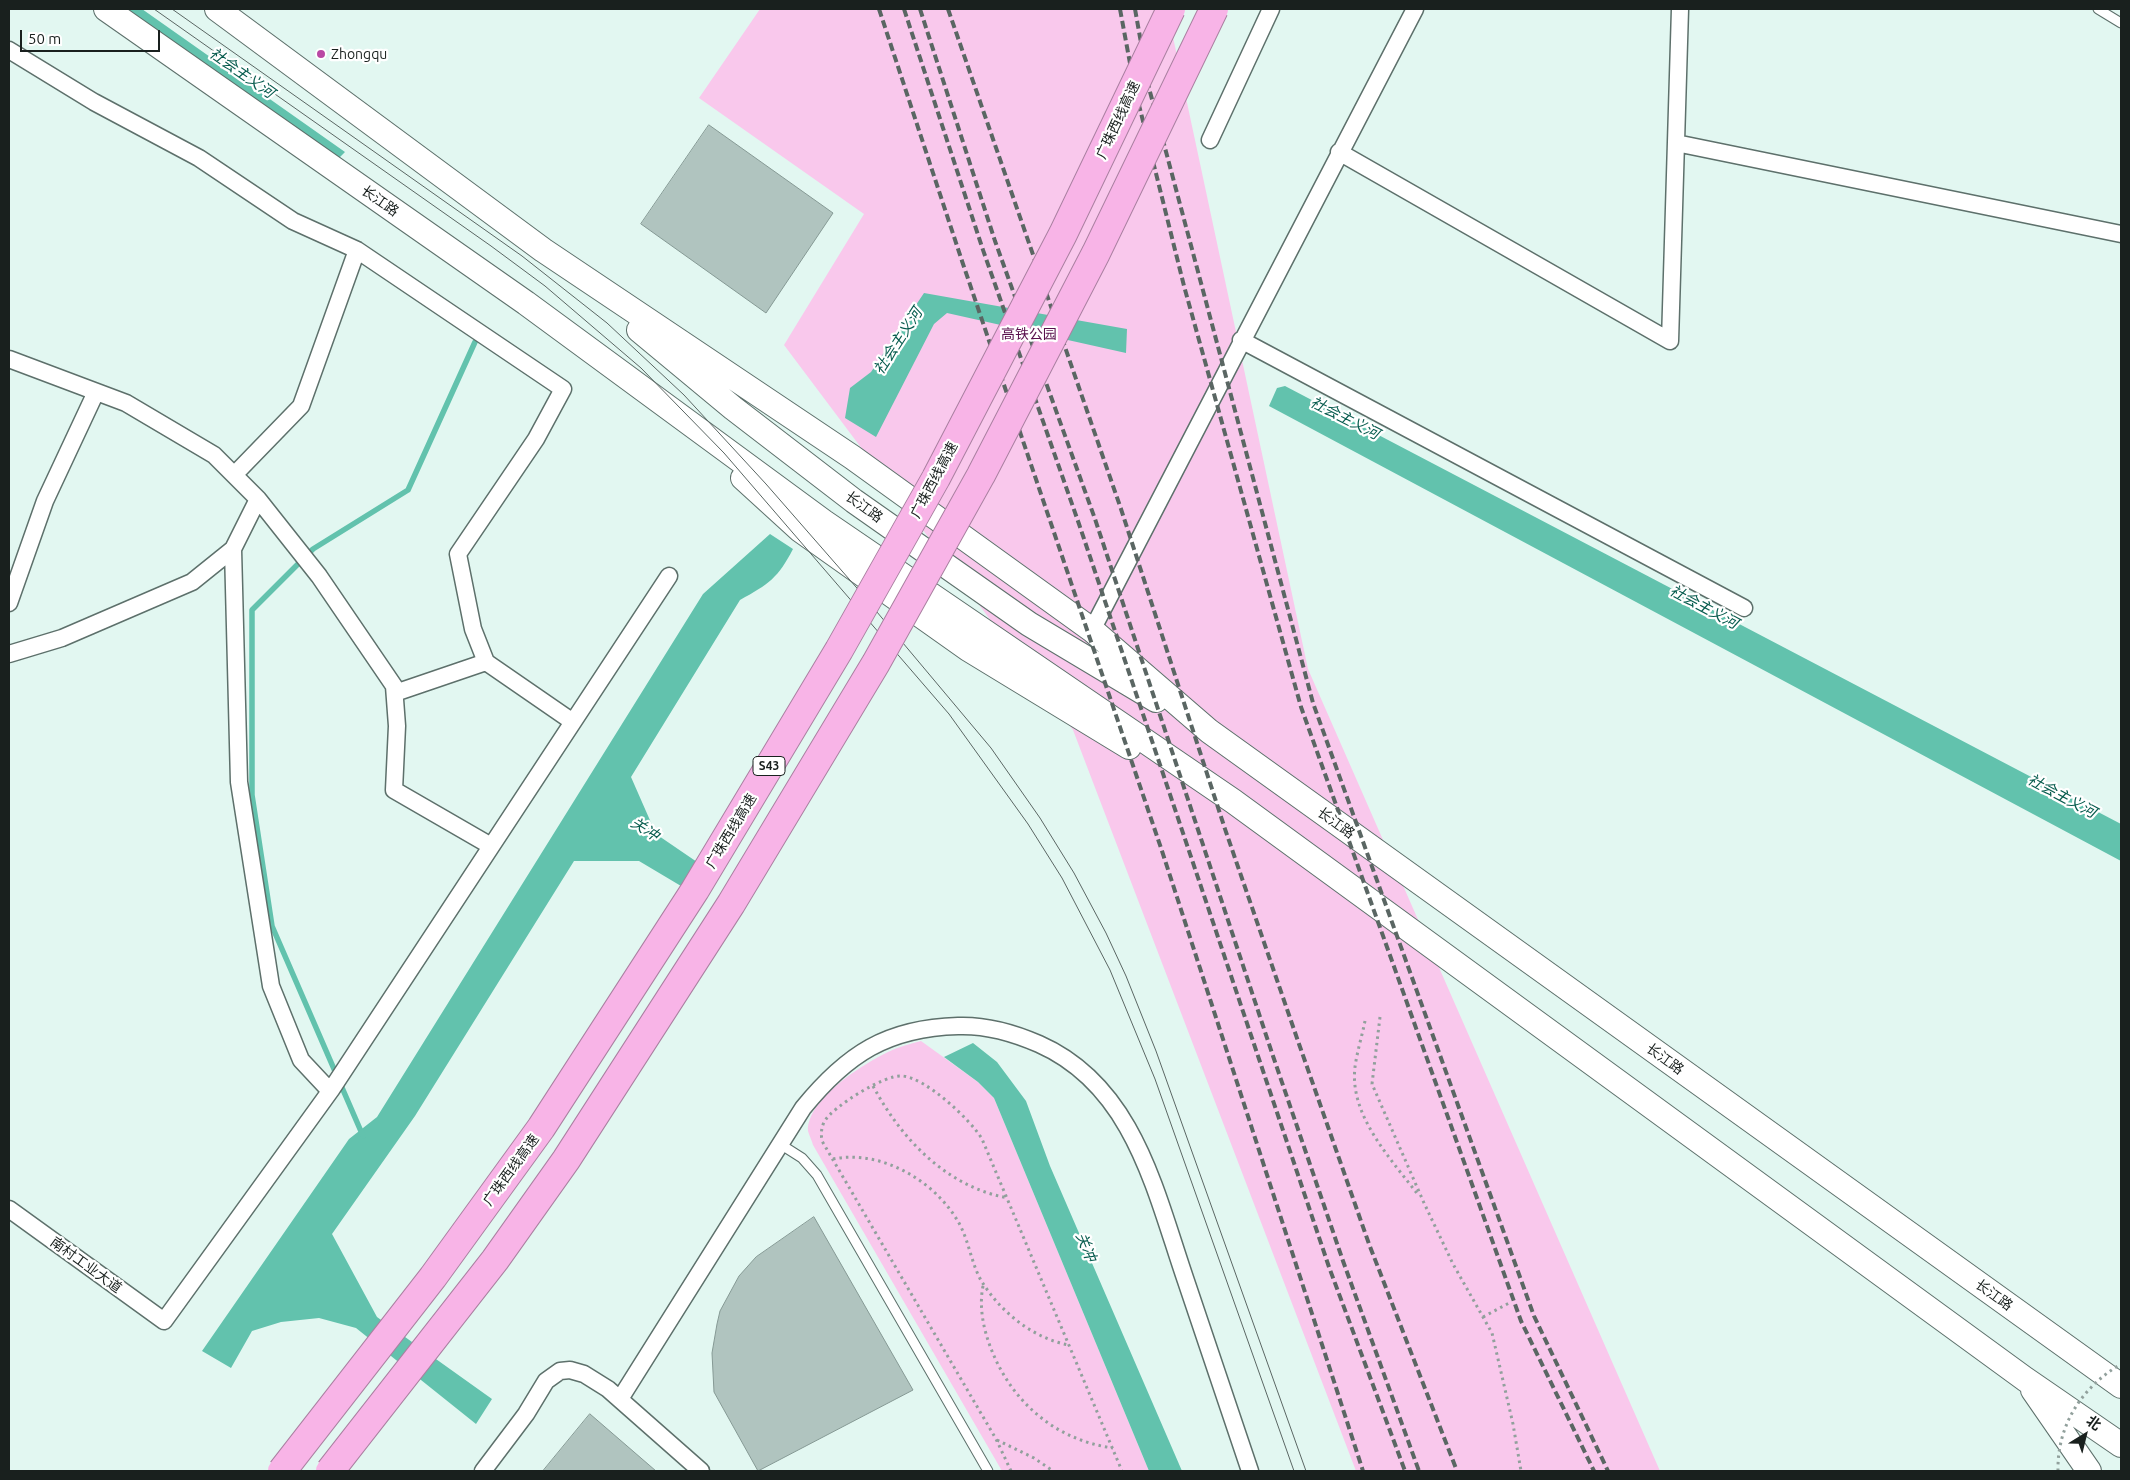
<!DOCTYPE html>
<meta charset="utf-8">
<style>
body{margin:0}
#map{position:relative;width:2130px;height:1480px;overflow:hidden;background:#e2f7f1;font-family:Ubuntu,"Noto Sans SC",sans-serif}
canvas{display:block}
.frame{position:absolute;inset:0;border:10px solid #19201e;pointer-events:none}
.north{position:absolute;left:2060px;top:1410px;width:50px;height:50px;-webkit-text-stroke:4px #fff;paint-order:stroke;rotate:36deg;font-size:14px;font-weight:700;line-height:20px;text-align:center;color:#19201e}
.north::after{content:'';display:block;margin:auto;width:18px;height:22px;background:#19201e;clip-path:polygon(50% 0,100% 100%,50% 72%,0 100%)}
.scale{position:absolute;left:20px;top:30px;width:140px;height:22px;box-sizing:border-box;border:2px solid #19201e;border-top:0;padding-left:6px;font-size:15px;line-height:18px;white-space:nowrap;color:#19201e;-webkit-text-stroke:4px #fff;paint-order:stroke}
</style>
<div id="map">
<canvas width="2130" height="1480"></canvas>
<div class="frame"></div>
<div class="north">北</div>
<div class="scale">50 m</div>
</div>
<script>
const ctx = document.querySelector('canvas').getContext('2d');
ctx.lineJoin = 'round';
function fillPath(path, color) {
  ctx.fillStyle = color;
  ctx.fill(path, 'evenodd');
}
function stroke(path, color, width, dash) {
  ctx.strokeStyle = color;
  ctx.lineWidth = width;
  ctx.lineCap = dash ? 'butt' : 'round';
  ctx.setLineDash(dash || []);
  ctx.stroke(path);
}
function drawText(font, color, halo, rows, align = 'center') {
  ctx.font = font + ' Ubuntu,"Noto Sans SC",sans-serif';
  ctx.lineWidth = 4.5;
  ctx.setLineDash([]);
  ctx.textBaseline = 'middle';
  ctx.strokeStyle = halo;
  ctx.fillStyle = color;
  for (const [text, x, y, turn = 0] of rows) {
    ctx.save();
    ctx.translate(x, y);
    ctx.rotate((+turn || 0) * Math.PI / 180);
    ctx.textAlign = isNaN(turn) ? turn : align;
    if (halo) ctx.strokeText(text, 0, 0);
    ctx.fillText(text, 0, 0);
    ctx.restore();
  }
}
const green = new Path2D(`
 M760,9H1167L1308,669L1660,1471H1356L1073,730L784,345L864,214L699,98Z
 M921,1041L978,1082L994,1098L1149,1471H1002L813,1145C812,1141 809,1135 808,1131C807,1099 863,1064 888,1052C898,1047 910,1044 921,1041Z`);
const water = new Path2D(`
 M117,9H142L345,152L336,161Z
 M924,293L1127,329L1126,353L947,313L934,324L876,437L845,418L850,388L871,372Z
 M1285,386L2121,824V861L1269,406L1277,388Z
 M770,534L793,549C778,578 769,584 740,600L631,777L656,834L697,862L681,886L639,861H574L415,1116L332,1234L377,1317L492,1399L476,1424L356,1328L319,1318L281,1322L252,1331L231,1368L202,1351L349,1139L377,1117L703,594Z
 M973,1043L997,1062L1026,1101L1050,1166L1182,1471H1149L994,1098L978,1082L944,1057Z`);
const stream = new Path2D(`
 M363,1136L272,926L252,795V610L313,549L408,490L475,342`);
const building = new Path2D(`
 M709,125L833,213L766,313L641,224Z
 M814,1217L913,1390L758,1471L714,1392L712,1353L717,1324L720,1311L739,1276L756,1257Z
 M590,1414L656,1471H543Z`);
const path = new Path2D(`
 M1380,1017L1372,1084L1424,1203L1453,1264L1492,1333L1513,1424L1521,1471
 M1365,1021C1362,1036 1357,1052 1355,1067C1349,1116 1392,1160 1419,1196
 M873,1086C902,1140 947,1187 1008,1198
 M833,1159C882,1149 937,1182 960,1225C970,1244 972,1268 984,1285C1003,1314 1035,1339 1069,1345
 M983,1286C979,1306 983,1327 990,1346C1010,1400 1054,1440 1113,1448
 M1483,1317L1511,1302
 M997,1440L1034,1458L1053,1471
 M1011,1471L996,1439L822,1141C821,1134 821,1129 824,1122C832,1107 885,1074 902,1076C925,1077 971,1120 982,1139L1122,1471`);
const lane = new Path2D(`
 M2098,9L2121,23
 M780,1144L802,1158L817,1175L988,1471`);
const street = new Path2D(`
 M9,50L94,102L199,158L293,221L357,250L563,389L536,439L458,554L473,629L486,662L573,722
 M1210,140L1271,9
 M1676,143L2121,234
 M1339,152L1670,341L1680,9
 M1241,340L1744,608
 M9,359L126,403L214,455L258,499L319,576L394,686L397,726L394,790L491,846
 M235,474L301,406L357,250
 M233,549L239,782L271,986L301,1060L330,1091
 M9,603L45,501L96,392
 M1092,630L1415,9
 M9,654L62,638L192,582L233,549L258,499
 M395,693L486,662
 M9,1209L164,1321L331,1090L669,576
 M620,1399L803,1108C847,1054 887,1028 958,1026C985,1025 1014,1033 1039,1044C1134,1086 1155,1191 1186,1281C1207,1344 1229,1408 1250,1471
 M483,1471L526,1414L546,1381L560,1371L570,1370L584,1374L608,1389L701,1471`);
const secondary = new Path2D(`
 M106,9L526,303L824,522L1233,801L2025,1379L2121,1445
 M217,9L543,250L852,457L1092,630L1209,731L2121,1386
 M639,330L733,408L854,501L1029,624L1156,700
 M743,478L800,530L968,649L1129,747
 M2033,1390L2089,1471`);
const tram = new Path2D(`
 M154,9L491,246L545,286L641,368L724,453L949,714L1028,824L1062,878L1110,970L1155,1079L1294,1471
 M172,9L522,256L607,323L684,395L766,484L856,587L991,748L1040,818L1074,873L1106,933L1126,976L1156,1051L1306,1471`);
const rail = new Path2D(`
 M879,9L962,261L1162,851L1363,1471
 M904,9L983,250L1079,524L1329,1267L1405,1471
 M920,9L995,241L1095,519L1273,1056L1343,1261L1419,1471
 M948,9L1121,509L1225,829L1299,1044L1369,1244L1457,1471
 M1120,9L1134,85L1184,286L1301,707L1521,1321L1594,1471
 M1135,9L1149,88L1313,703L1534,1316L1608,1471`);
const pathBridge = new Path2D(`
 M2058,1471C2057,1425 2082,1387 2121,1364`);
const highwayBridge = new Path2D(`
 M282,1471L433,1277L541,1128L695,890L839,650L936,478L1063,234L1171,9
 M330,1471L495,1260L566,1160L731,904L876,663L981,475L1096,253L1214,9`);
const markers = [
 [321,54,5,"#b948a4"]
];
const shields = [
 [769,766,32]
];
const shieldNames = [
 ["S43",769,766]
];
const poiNames = [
 ["Zhongqu",331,54]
];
const streetNames = [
 ["广珠西线高速",1118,120,-65],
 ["长江路",380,201,35],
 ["广珠西线高速",934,480,-62],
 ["长江路",864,507,36],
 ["长江路",1336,823,36],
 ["广珠西线高速",731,831,-59],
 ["长江路",1665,1059,36],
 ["广珠西线高速",511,1170,-54],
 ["南村工业大道",86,1265,36],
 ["长江路",1994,1295,36]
];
const parkNames = [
 ["高铁公园",1029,334]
];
const waterNames = [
 ["社会主义河",242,73,35],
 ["社会主义河",898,341,-57],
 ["社会主义河",1345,418,27],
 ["社会主义河",1704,607,28],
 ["社会主义河",2062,796,28],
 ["关冲",645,829,32],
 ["关冲",1086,1247,68]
];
fillPath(green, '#f9c8ec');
fillPath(water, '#62c2ad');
stroke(stream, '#62c2ad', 5.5);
fillPath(building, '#b0c4bf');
stroke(building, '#859994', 1);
stroke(lane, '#5d706b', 11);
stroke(street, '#5d706b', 19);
stroke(secondary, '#5d706b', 26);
stroke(path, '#91a09c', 3, [2.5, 4]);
stroke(lane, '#fff', 9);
stroke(street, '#fff', 16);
stroke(secondary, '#fff', 24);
stroke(tram, '#5a6663', 1);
stroke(rail, '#5a6663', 4, [8, 4]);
stroke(highwayBridge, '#aa80a1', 30, []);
stroke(pathBridge, '#91a09c', 3, [2.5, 4]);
stroke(highwayBridge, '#f8b4e7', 28);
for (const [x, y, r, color] of markers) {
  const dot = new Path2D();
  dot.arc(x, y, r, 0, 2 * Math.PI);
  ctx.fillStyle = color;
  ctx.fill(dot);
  stroke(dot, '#fff', 2);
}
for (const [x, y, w] of shields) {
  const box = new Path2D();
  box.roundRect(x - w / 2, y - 9.5, w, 19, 4);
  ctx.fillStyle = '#fff';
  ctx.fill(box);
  stroke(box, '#19201e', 1);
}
drawText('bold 12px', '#19201e', null, shieldNames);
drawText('14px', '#19201e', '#fff', poiNames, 'left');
drawText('14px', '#19201e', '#fff', streetNames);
drawText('14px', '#59104d', '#fff', parkNames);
drawText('italic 15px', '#075c4e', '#fff', waterNames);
</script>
